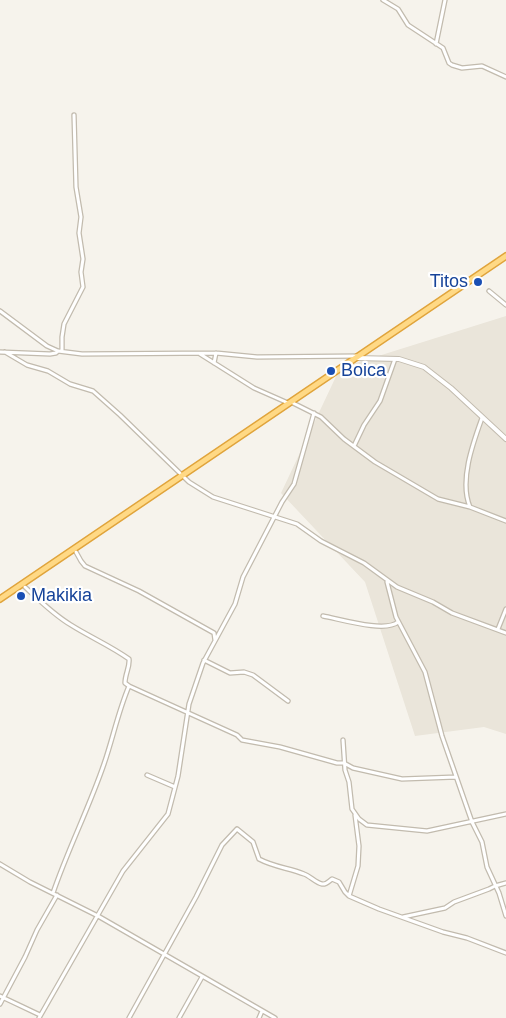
<!DOCTYPE html>
<style>
body{margin:0}
canvas{display:block;background:#f6f3ec}
</style>
<canvas width="506" height="1018"></canvas>
<script>
const ctx = document.querySelector('canvas').getContext('2d');
ctx.lineJoin = 'round';
function fillPath(path, color) {
  ctx.fillStyle = color;
  ctx.fill(path, 'evenodd');
}
function stroke(path, color, width, dash) {
  ctx.strokeStyle = color;
  ctx.lineWidth = width;
  ctx.lineCap = dash ? 'butt' : 'round';
  ctx.setLineDash(dash || []);
  ctx.stroke(path);
}
function drawText(font, color, halo, rows, align = 'center') {
  ctx.font = font + ' Arial,sans-serif';
  ctx.lineWidth = 4.5;
  ctx.setLineDash([]);
  ctx.textBaseline = 'middle';
  ctx.strokeStyle = halo;
  ctx.fillStyle = color;
  for (const [text, x, y, turn = 0] of rows) {
    ctx.save();
    ctx.translate(x, y);
    ctx.rotate((+turn || 0) * Math.PI / 180);
    ctx.textAlign = isNaN(turn) ? turn : align;
    if (halo) ctx.strokeText(text, 0, 0);
    ctx.fillText(text, 0, 0);
    ctx.restore();
  }
}
const residential = new Path2D(`
 M506,316V734L484,727L415,736L365,582L281,493L340,368Z`);
const minor = new Path2D(`
 M383,0L398,9L408,25L443,48L449,63L452,65L462,68L482,66L506,77
 M436,44L445,0
 M489,291L506,305
 M0,311L47,346L58,351L82,354L216,353L257,357L357,356
 M62,351V337L64,324L83,287L81,272L83,259L79,233L81,217L76,187L74,115
 M0,352L50,354L56,353L58,351
 M5,352L27,365L48,371L70,384L93,391L120,415L189,482L213,497L297,524L321,541L364,563L397,587L433,602L452,613L506,633
 M200,354L254,388L288,403
 M214,363L216,353
 M291,402L321,417L344,439L375,462L438,499L470,507L506,521
 M354,446L364,425L380,401L395,359
 M470,507C459,481 473,443 482,418
 M76,552L81,561L85,566L139,591L214,633L215,640
 M387,582L396,617L425,672L442,736L472,822L482,842L487,867L499,893L506,916
 M25,587C40,601 54,615 71,625C90,637 111,646 129,659C130,667 125,674 125,683L129,686L237,735L242,740L280,747L337,763H344L353,768L402,779L456,777
 M323,616C340,619 385,633 398,622
 M498,629L506,609
 M204,660L230,673L244,672L253,675L288,701
 M343,740L345,770L349,782L352,809L359,819L367,825L427,831L506,814
 M147,775L175,787
 M0,864L30,882L98,916L275,1018
 M53,893C68,849 89,808 104,764C113,738 118,712 129,686
 M349,896L358,866L359,846L355,815
 M403,917L445,908L454,902L489,889L495,886L506,883
 M0,996L40,1015
 M0,1004L25,957L37,930L57,895
 M39,1018L123,871L168,814L178,776L189,704L203,663L235,604L243,577L282,502L294,484L314,413
 M129,1018L196,897L222,845L237,829L253,842L259,859C274,867 289,868 304,874C310,876 316,883 322,884C326,885 329,881 332,879L339,882L345,892L349,896L379,909L443,932L467,938L506,953
 M179,1018L202,977
 M259,1018L262,1011`);
const tertiary = new Path2D(`
 M356,358L399,359L424,367L451,388L506,439`);
const trunk = new Path2D(`
 M0,599L506,256`);
const markers = [
 [478,282,5,"#1a4fb4"],
 [331,371,5,"#1a4fb4"],
 [21,596,5,"#1a4fb4"]
];
const transitNames = [
 ["Titos",468,282,"right"],
 ["Boica",341,371],
 ["Makikia",31,596]
];
fillPath(residential, '#eae5da');
stroke(minor, '#c2bbae', 5.5);
stroke(tertiary, '#c2bbae', 6);
stroke(trunk, '#e0a43c', 8);
stroke(minor, '#fff', 3);
stroke(tertiary, '#fff', 4);
stroke(trunk, '#ffd985', 5);
for (const [x, y, r, color] of markers) {
  const dot = new Path2D();
  dot.arc(x, y, r, 0, 2 * Math.PI);
  ctx.fillStyle = color;
  ctx.fill(dot);
  stroke(dot, '#fff', 2);
}
drawText('18px', '#164399', '#fff', transitNames, 'left');
</script>
